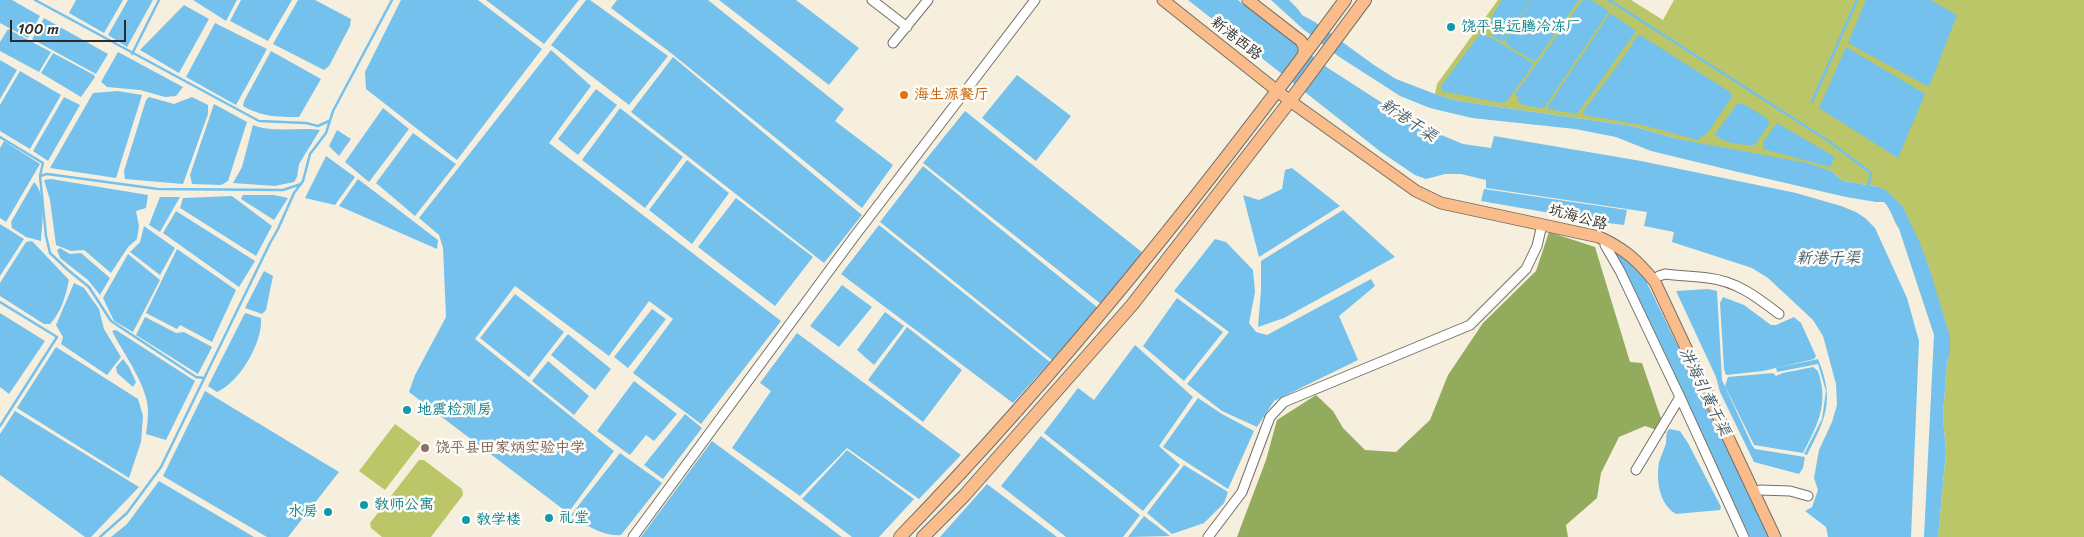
<!DOCTYPE html>
<meta charset="utf-8">
<style>
body{margin:0}
#map{position:relative;width:2084px;height:537px;overflow:hidden;background:#f6efdd;font-family:Sriracha,sans-serif}
canvas{display:block}
.scale{position:absolute;left:10px;top:20px;width:116px;height:22px;box-sizing:border-box;border:2px solid #2b2b2b;border-top:0;padding-left:6px;font-size:15px;line-height:18px;white-space:nowrap;color:#2b2b2b;-webkit-text-stroke:4px #fdfcf7;paint-order:stroke}
</style>
<div id="map">
<canvas width="2084" height="537"></canvas>
<div class="scale">100 m</div>
</div>
<script>
const ctx = document.querySelector('canvas').getContext('2d');
ctx.lineJoin = 'round';
function fillPath(path, color) {
  ctx.fillStyle = color;
  ctx.fill(path, 'evenodd');
}
function stroke(path, color, width, dash) {
  ctx.strokeStyle = color;
  ctx.lineWidth = width;
  ctx.lineCap = dash ? 'butt' : 'round';
  ctx.setLineDash(dash || []);
  ctx.stroke(path);
}
function drawText(font, color, halo, rows, align = 'center') {
  ctx.font = font + ' Sriracha,"LXGW WenKai TC",sans-serif';
  ctx.lineWidth = 5;
  ctx.setLineDash([]);
  ctx.textBaseline = 'middle';
  ctx.strokeStyle = halo;
  ctx.fillStyle = color;
  for (const [text, x, y, turn = 0] of rows) {
    ctx.save();
    ctx.translate(x, y);
    ctx.rotate((+turn || 0) * Math.PI / 180);
    ctx.textAlign = isNaN(turn) ? turn : align;
    if (halo) ctx.strokeText(text, 0, 0);
    ctx.fillText(text, 0, 0);
    ctx.restore();
  }
}
const green = new Path2D(`
 M1498,0H1631L1663,20L1674,0H2084V537H1938L1946,452L1943,416L1947,362L1950,354L1929,267L1903,207L1879,187L1843,181L1831,171L1678,139L1632,126L1499,107L1454,100L1435,94L1437,84Z
 M395,424L421,443L385,490L359,471Z
 M419,460H424L462,489L463,495L431,537H382L371,528L370,523Z`);
const forest = new Path2D(`
 M1549,232L1595,247L1630,362L1642,363L1666,433L1645,426L1619,437L1601,473L1597,498L1566,525L1568,537H1237L1266,460L1277,420L1316,395L1333,411L1343,428L1365,450L1396,452L1430,420L1448,375L1483,323L1536,271Z`);
const water = new Path2D(`
 M0,0H12L40,16L28,38L0,23Z
 M76,0H123L104,33L69,13Z
 M128,0H153L127,47L108,35Z
 M193,0H237L226,21Z
 M241,0H292L268,41L230,21Z
 M298,0H315L351,19L350,26L329,66L324,70L273,44Z
 M401,0H478L542,49L457,160L366,89L365,72Z
 M486,0H579L544,44Z
 M586,0H590L668,56L629,105L551,45Z
 M617,0H708L844,109L835,121L893,165L862,208L671,53L611,8Z
 M719,0H796L859,48L829,85Z
 M1188,0H1238L1328,68L1390,108L1422,127L1463,144L1491,148L1494,136L1641,161L1796,193L1841,206L1856,212L1865,218L1875,228L1907,298L1919,341L1911,537H1828L1826,527L1805,511L1812,507L1818,490L1814,478L1819,450L1832,422L1837,405L1836,384L1823,336L1813,320L1768,278L1752,268L1672,242L1674,232L1644,226L1647,212L1486,188V180L1461,174H1445L1426,179L1415,175L1381,152Z
 M1271,0H1289L1298,9L1302,15L1315,22L1374,65L1396,79L1435,94L1454,100L1499,107L1632,126L1678,139L1807,163L1831,171L1843,181L1879,187L1887,191L1903,207L1919,241L1929,267L1950,337V354L1947,362L1943,416L1946,452L1938,537H1924L1934,335L1899,229C1893,220 1891,209 1884,202H1876L1846,197L1738,172L1651,151L1616,137L1575,129L1472,118L1430,108L1400,96L1338,56L1303,29Z
 M1502,0H1531L1504,40L1501,41L1491,35V18Z
 M1532,0H1579L1535,62L1507,45L1505,40Z
 M1583,0H1591L1609,11L1544,108L1528,106L1521,104L1517,100L1519,97L1515,94Z
 M1866,0H1931L1957,15L1929,87L1848,43Z
 M184,5L209,19L179,73L140,50Z
 M1610,13L1636,31L1577,114L1548,109V106Z
 M44,18L108,54L96,74L32,39Z
 M215,23L267,49L236,105L186,77Z
 M8,29L51,52L39,72L0,51V42Z
 M1480,34L1492,38L1534,64L1507,101L1502,103L1442,91L1441,86Z
 M1640,35L1730,92L1732,97L1708,132L1698,140L1643,125L1583,115V112L1628,51L1636,37Z
 M1846,47L1925,94L1898,158L1819,108Z
 M551,50L591,86L549,143L781,321L701,424L633,373L673,319L649,301L609,356L515,286L475,339L614,451L568,513L409,392L415,375L446,317L443,248L439,235L419,218Z
 M271,51L321,79L299,117C278,117 262,117 243,106L244,101Z
 M118,52L183,87L176,96L165,97L140,90L107,87L101,82Z
 M53,53L94,75L95,77L81,97L41,73Z
 M673,57L862,215L824,263L631,112Z
 M0,60L17,70L0,99Z
 M20,71L61,95L30,149L0,131V105Z
 M1017,75L1071,116L1036,161L982,118Z
 M596,89L617,105L578,155L558,139Z
 M118,91L142,95L116,178L50,168L93,93Z
 M64,97L80,105L48,161L33,151Z
 M149,97L174,104L192,97L208,105V114L183,184L125,179L124,171L146,100Z
 M1738,103L1745,105L1768,119L1769,124L1755,145C1742,145 1724,144 1715,134Z
 M214,104L247,122L228,181L221,185L192,184L190,175Z
 M383,108L409,129L369,182L345,162Z
 M620,108L683,157L645,208L582,160Z
 M965,111L1143,253L1101,304L923,163Z
 M1777,123L1835,157L1830,167L1763,149V142Z
 M253,125C272,133 299,127 320,130L299,164L297,177L294,182L275,186L233,183L242,167Z
 M337,130L351,139L339,156L329,146Z
 M413,133L456,164L415,216L376,183Z
 M4,141L40,164L6,222L0,218V148Z
 M326,156L355,177L335,205L305,198Z
 M687,160L729,193L692,244L649,210Z
 M923,166L1098,308L1052,360L880,222Z
 M1292,168L1340,206L1259,257L1243,195L1259,200L1282,189L1285,170Z
 M51,179L148,195L146,208L136,211L139,226L137,239L128,247L111,273L84,250L71,251L56,245L50,200L44,180Z
 M358,179L438,240L437,249L339,206Z
 M34,182C47,195 42,225 41,241L26,237L12,228L11,222Z
 M1484,189L1627,210L1624,225L1608,223L1481,201Z
 M243,195H274L288,198L274,220L241,199Z
 M232,196L272,226L256,256L180,208L183,198Z
 M160,197H180L160,232L149,225Z
 M736,198L813,257L775,306L698,247Z
 M1343,210L1395,257L1284,318L1258,327L1261,290V261Z
 M176,211L255,261L239,287L163,233Z
 M0,224L24,239L0,276Z
 M879,225L1050,362L1013,403L841,274Z
 M144,226L175,248L160,275L130,252L140,242Z
 M1215,239L1226,242L1253,270L1255,292L1249,323L1256,332L1267,335L1371,279L1375,286L1339,316L1358,360L1274,401L1257,427L1222,411L1187,384L1229,332L1174,291Z
 M32,241L69,280C66,295 61,313 50,324H44L0,296V283L26,242Z
 M60,248L70,254L81,253L110,278L100,295L88,280L60,258L57,250Z
 M177,249L236,290L212,342L180,325L177,329L146,313Z
 M1613,250L1630,263L1646,281L1771,537H1750L1654,330Z
 M128,254L160,280L133,332L114,321L103,298Z
 M264,271L273,276L266,310L262,314L245,308Z
 M74,283L84,288L99,309L104,329L121,357L107,375L61,344L63,337L56,325Z
 M842,285L872,307L839,347L810,326Z
 M1708,289L1717,291L1722,380L1752,445L1755,449L1805,457L1803,468L1799,474L1754,462L1720,392L1716,377L1676,291Z
 M515,294L564,332L529,377L480,338Z
 M1723,297L1744,305L1771,325H1776L1794,317L1801,323L1816,356L1814,359L1763,371L1726,375L1724,369L1720,303Z
 M1177,298L1223,332L1184,381L1143,346Z
 M652,309L666,319L628,368L614,357Z
 M885,312L904,326L874,365L857,350Z
 M0,313L45,341L9,394L0,387Z
 M245,313L261,318C263,342 240,382 217,392L208,386Z
 M145,317L176,333L184,332L212,347L198,374L136,335Z
 M907,327L962,370L923,422L868,380Z
 M116,330L195,381L166,440L146,434C147,427 148,419 148,411C148,386 123,353 112,331Z
 M797,333L961,455L919,499L847,448L800,496L732,448L771,391L760,383Z
 M568,334L611,369L595,390L551,355Z
 M1135,345L1193,397L1159,446L1180,465L1143,511L1044,433L1078,388L1094,400Z
 M56,347L138,399L143,416L141,442L129,478L17,408Z
 M123,359L129,367L136,382L133,387L117,373L116,367Z
 M1818,359C1835,400 1826,418 1807,455L1804,454L1822,419L1826,391L1818,364L1777,372L1776,368Z
 M548,361L589,396L574,415L532,381Z
 M1813,367L1818,371C1829,404 1818,424 1803,453L1754,445L1725,386L1728,377L1773,373L1776,376L1783,373Z
 M634,381L677,414L654,441L646,435L630,455L597,431Z
 M205,391L339,472L288,537H267L163,476Z
 M1198,398L1222,414L1254,431L1228,489L1163,447Z
 M15,411L139,487L91,537H85L0,475V434Z
 M685,414L702,428L663,479L644,465Z
 M1669,429L1680,431L1688,443L1721,507L1720,510L1676,514C1659,504 1656,480 1659,462C1661,456 1664,450 1666,443C1667,437 1665,434 1669,429Z
 M1041,436L1140,515L1123,537H1066L1001,486Z
 M712,441L842,537H641Z
 M847,450L914,499L879,537H852L802,499Z
 M620,453L662,483L621,535C604,537 585,525 571,515Z
 M1184,465L1228,492L1224,503L1204,523L1172,534L1147,513Z
 M159,481L254,537H111L127,524Z
 M987,484L1057,537H940Z
 M1144,516L1170,536L1128,537Z`);
const stream = new Path2D(`
 M35,0L259,121L306,123L318,126L329,121
 M1609,0L1830,142L1871,173L1868,188
 M132,54L159,0
 M1812,102L1857,0
 M0,137L43,163L40,176
 M0,302L57,337L0,426
 M204,378L196,377L111,321L89,287L68,270L50,253L46,236L40,176L47,174L158,189L283,190L301,184
 M100,537L127,513L161,467L270,243L278,229L294,193L303,181L310,154L326,133L333,111L392,0`);
const minor = new Path2D(`
 M872,0L907,27
 M893,43L928,0
 M1605,245L1620,271L1680,397L1744,537
 M1659,276L1665,274C1679,276 1693,276 1708,278C1736,281 1757,297 1779,314
 M1636,470L1680,397
 M1760,490L1790,491L1808,496
 M633,537L854,237L1035,0
 M1208,537L1242,492L1270,417L1284,402L1470,325L1526,269L1537,246L1541,229`);
const major = new Path2D(`
 M1163,0L1290,101L1416,191L1441,203L1599,237C1625,249 1637,260 1655,282L1775,537
 M1248,0L1301,41L1304,47V54`);
const highway = new Path2D(`
 M900,537C1062,370 1207,187 1345,0
 M923,537L964,496L1132,305L1290,101L1365,0`);
const markers = [
 [1451,27,5,"#0f9aa8"],
 [904,95,5,"#e8710a"],
 [407,410,5,"#0f9aa8"],
 [425,448,5,"#8d6e63"],
 [364,505,5,"#0f9aa8"],
 [328,512,5,"#0f9aa8"],
 [549,518,5,"#0f9aa8"],
 [466,520,5,"#0f9aa8"]
];
const cultureNames = [
 ["饶平县远腾冷冻厂",1461,27],
 ["地震检测房",417,410],
 ["教师公寓",374,505],
 ["水房",318,512,"right"],
 ["礼堂",559,518],
 ["教学楼",476,520]
];
const streetNames = [
 ["新港西路",1236,39,38],
 ["坑海公路",1578,218,15]
];
const foodNames = [
 ["海生源餐厅",914,95]
];
const educationNames = [
 ["饶平县田家炳实验中学",435,448]
];
const waterNames = [
 ["新港干渠",1408,121,34],
 ["新港干渠",1828,259],
 ["汫海引黄干渠",1704,392,64]
];
fillPath(green, '#bac667');
fillPath(forest, '#93ab5c');
fillPath(water, '#74c1ee');
stroke(stream, '#74c1ee', 2.5);
stroke(minor, '#727069', 11);
stroke(major, '#727069', 13);
stroke(highway, '#727069', 14);
stroke(minor, '#fff', 9);
stroke(major, '#f9bc8a', 11);
stroke(highway, '#f9bc8a', 12);
for (const [x, y, r, color] of markers) {
  const dot = new Path2D();
  dot.arc(x, y, r, 0, 2 * Math.PI);
  ctx.fillStyle = color;
  ctx.fill(dot);
  stroke(dot, '#fdfcf7', 2);
}
drawText('15px', '#0d838f', '#fdfcf7', cultureNames, 'left');
drawText('15px', '#2b2b2b', '#fdfcf7', streetNames);
drawText('15px', '#c56008', '#fdfcf7', foodNames, 'left');
drawText('15px', '#785e54', '#fdfcf7', educationNames, 'left');
drawText('italic 16px', '#415866', '#fdfcf7', waterNames);
</script>
